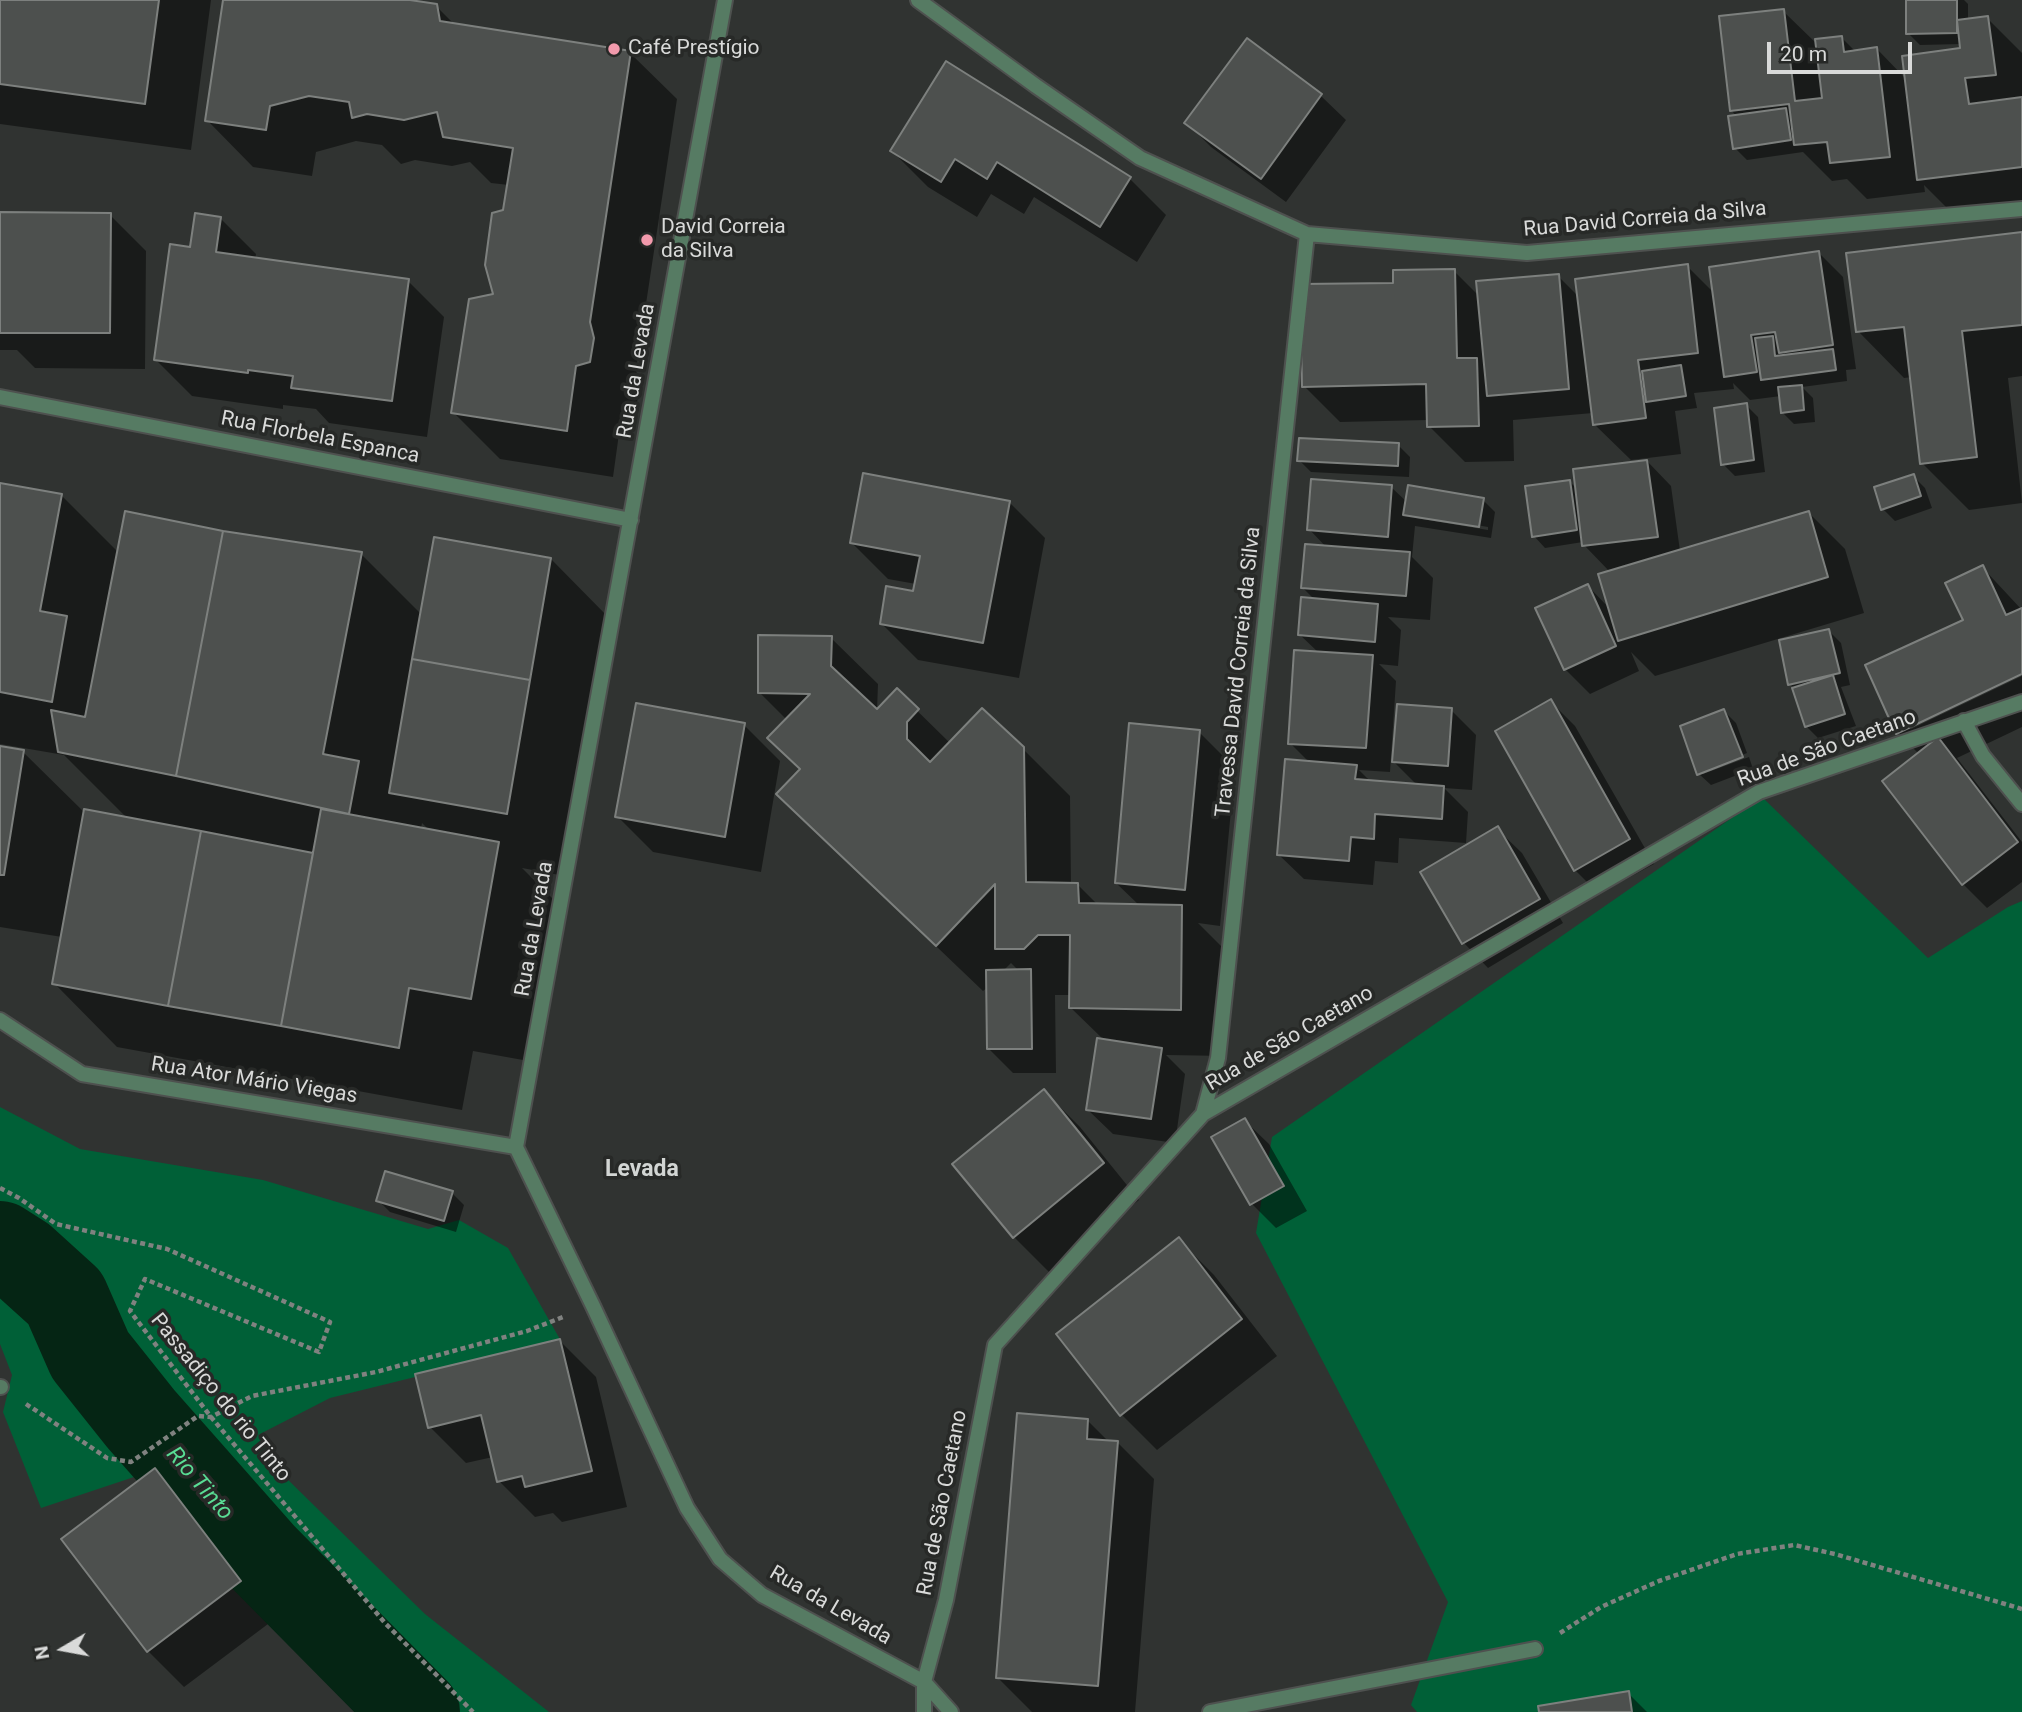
<!DOCTYPE html>
<meta charset="utf-8">
<style>
body{margin:0}
#map{position:relative;width:2022px;height:1712px;overflow:hidden;background:#303331;font-family:Roboto,sans-serif}
canvas{display:block}
.north{position:absolute;left:28px;top:1614px;width:70px;height:70px;-webkit-text-stroke:5px #272927;paint-order:stroke;rotate:260deg;font-size:19px;font-weight:700;line-height:28px;text-align:center;color:#d9dad9}
.north::after{content:'';display:block;margin:auto;width:24px;height:32px;background:#d9dad9;clip-path:polygon(50% 0,100% 100%,50% 72%,0 100%)}
.scale{position:absolute;left:1767px;top:42px;width:145px;height:32px;box-sizing:border-box;border:4px solid #d9dad9;border-top:0;padding-left:9px;font-size:21px;line-height:24px;white-space:nowrap;color:#d9dad9;-webkit-text-stroke:5px #272927;paint-order:stroke}
</style>
<div id="map">
<canvas width="2022" height="1712"></canvas>
<div class="north">N</div>
<div class="scale">20 m</div>
</div>
<script>
const ctx = document.querySelector('canvas').getContext('2d');
ctx.lineJoin = 'round';
function fillPath(path, color) {
  ctx.fillStyle = color;
  ctx.fill(path, 'evenodd');
}
function stroke(path, color, width, dash) {
  ctx.strokeStyle = color;
  ctx.lineWidth = width;
  ctx.lineCap = dash ? 'butt' : 'round';
  ctx.setLineDash(dash || []);
  ctx.stroke(path);
}
function drawText(font, color, halo, rows, align = 'center') {
  ctx.font = font + ' Roboto,sans-serif';
  ctx.lineWidth = 7;
  ctx.setLineDash([]);
  ctx.textBaseline = 'middle';
  ctx.strokeStyle = halo;
  ctx.fillStyle = color;
  for (const [text, x, y, turn = 0] of rows) {
    ctx.save();
    ctx.translate(x, y);
    ctx.rotate((+turn || 0) * Math.PI / 180);
    ctx.textAlign = isNaN(turn) ? turn : align;
    if (halo) ctx.strokeText(text, 0, 0);
    ctx.fillText(text, 0, 0);
    ctx.restore();
  }
}
const green = new Path2D(`
 M1762,797L1928,958L2008,907L2022,901V1712H1417L1411,1705L1448,1602L1256,1233L1272,1137Z
 M0,1107L80,1149L263,1180L428,1229L459,1220L508,1248L561,1341L330,1398L258,1435L280,1472L425,1614L549,1712H361L179,1495L140,1475L41,1508L3,1412L12,1375L0,1344Z`);
const shadow = new Path2D(`
 M0,0H211L191,150L0,124Z
 M225,0H399L436,6L456,26L630,53L677,99L636,370L640,386L636,408L622,412L613,477L500,459L453,412L495,295L509,185L491,183L470,162L452,166L415,160L401,164L382,145L356,141L316,152L312,176L253,167L207,120Z
 M1908,0H1964L1968,4V20L1987,18L2022,53V207L1955,216L1924,185L1925,192L1867,199L1847,179L1832,181L1803,152L1747,160L1735,148L1737,117L1732,111L1783,11L1817,44L1842,38L1856,52L1877,49L1906,79L1962,50V44L1920,45L1908,33Z
 M1247,41L1321,96L1346,120L1286,202L1211,147L1187,123Z
 M946,63L1130,179L1166,215L1137,262L1034,197L1024,214L991,194L977,217L928,187L892,151Z
 M0,214L110,215L146,251L145,369L35,368L17,350H0Z
 M220,218L256,254L255,260L408,281L444,317L427,437L329,423L316,409L283,405V409L192,396L156,360L192,249Z
 M2022,234V376L2008,378L2022,503L1969,510L1922,463L1912,377L1904,378L1858,331Z
 M1819,253L1843,277L1856,369L1846,370L1847,381L1802,387L1813,398L1815,422L1794,424L1782,412L1781,396L1750,400L1733,383L1734,389L1694,393L1697,408L1675,411L1681,454L1631,460L1594,424L1593,413L1513,420L1514,461L1465,462L1429,426V420L1340,422L1304,386L1394,284L1454,271L1479,296L1558,276L1579,297L1687,266L1714,293Z
 M1746,405L1758,417L1765,472L1735,476L1723,464Z
 M1398,445L1410,457L1409,477L1311,472L1299,460Z
 M1647,461L1671,486L1680,551L1809,513L1845,549L1864,613L1655,676L1631,652L1639,671L1590,694L1565,669L1588,586L1610,609V572L1584,545L1583,542L1545,548L1534,536L1569,481L1577,489Z
 M1913,476L1925,488L1932,508L1895,521L1883,509Z
 M0,485L61,495L119,553L222,532L361,554L422,615L551,559L614,623L570,877L522,868L562,908L534,1062L473,1051L462,1110L117,1047L54,983L62,937L0,927V748L23,752L85,813L128,819L64,755L0,744ZM422,823L430,831L421,829Z
 M1391,487L1407,502L1483,500L1495,512L1491,538L1415,526L1412,557L1433,578L1430,620L1388,617L1401,630L1398,666L1379,664L1396,681L1390,772L1359,770L1371,782L1418,786L1394,762L1451,710L1476,735L1472,790L1444,788L1468,812L1466,843L1399,838L1398,863L1375,861L1373,885L1304,879L1279,855L1310,763L1290,743L1319,653L1299,634L1315,600L1303,588L1327,548L1309,529ZM1416,515L1488,527V530L1416,518Z
 M1009,502L1045,538L1019,678L918,660L882,624L914,593L916,584L888,579L852,543Z
 M1982,567L2022,610V672L1911,725V729L2022,676V727L1957,758L2022,842V882L1987,908L1963,884L1919,754L1898,733L1965,620Z
 M1829,631L1841,643L1850,685L1841,687L1856,726L1818,738L1806,726L1794,688L1790,684Z
 M831,638L878,684L877,711L897,691L951,744L1023,749L1070,796L1071,885H1078L1098,905L1140,906L1116,883L1199,732L1235,768L1220,926L1198,923L1228,953L1227,1056L1166,1055L1185,1074L1175,1143L1113,1134L1088,1110L1105,1041L1071,1008V995H1055L1056,1073H1013L989,1049L988,987L983,991L825,840L787,720L760,693ZM1011,963L1019,971H1003Z
 M1550,701L1575,726L1654,864L1599,894L1575,870Z
 M1724,711L1736,723L1747,753L1703,771V774L1749,757L1753,769L1711,785L1699,774Z
 M744,725L780,761L761,872L653,852L617,816Z
 M1497,829L1522,853L1563,923L1488,968L1464,943L1423,873Z
 M1044,1091L1080,1127L1139,1200L1050,1273L1014,1237Z
 M1244,1120L1269,1144L1307,1211L1276,1228L1252,1204Z
 M452,1193L464,1205L456,1232L390,1212L378,1200Z
 M1178,1239L1214,1275L1277,1356L1157,1450L1121,1414Z
 M560,1341L596,1377L627,1507L562,1522L553,1513L535,1517L499,1481L493,1457L466,1463L430,1427Z
 M1087,1420L1109,1442L1118,1443L1154,1479L1135,1712H1032L997,1677Z
 M155,1470L191,1506L276,1618L184,1687L148,1651Z
 M1628,1693L1647,1712H1541Z`);
const river = new Path2D(`
 M0,1245L22,1259L65,1298L90,1355L141,1419L262,1556L416,1712`);
const building = new Path2D(`
 M0,0H159L145,104L0,84Z
 M223,0H410L437,4L440,21L631,51L590,322L594,338L590,362L576,366L567,431L451,413L469,299L493,294L485,265L492,213L503,210L513,148L443,137L437,112L404,120L367,114L352,118L349,102L309,96L270,106L266,130L205,121Z
 M1906,0H1957V33L1906,34Z
 M1784,9L1795,101L1822,98L1815,39L1842,36L1844,52L1877,47L1890,157L1830,163L1827,142L1794,145L1789,104L1730,111L1719,16Z
 M1988,16L1996,75L1965,78L1969,104L2022,97V167L1917,180L1902,56L1960,48L1957,20Z
 M1247,38L1322,94L1261,179L1184,123Z
 M946,61L1131,177L1100,227L997,162L987,179L955,159L941,182L890,151Z
 M1786,108L1791,140L1733,149L1728,116Z
 M0,212L111,213L110,333H0Z
 M195,213L221,217L216,252L409,279L392,401L291,388L293,376L248,370V373L154,360L170,244L190,247Z
 M2022,232V325L1962,331L1977,457L1920,464L1904,327L1856,332L1846,253Z
 M1819,251L1833,345L1779,353L1775,332L1751,335L1757,372L1724,377L1709,267Z
 M1688,264L1698,353L1638,360L1646,418L1593,425L1575,279Z
 M1455,269L1457,358H1477L1479,426L1427,427L1426,384L1302,387L1300,284L1393,283V270Z
 M1559,274L1569,389L1487,396L1476,281Z
 M1773,336L1775,356L1833,349L1836,370L1761,380L1755,338Z
 M1681,365L1686,396L1646,402L1642,371Z
 M1802,385L1804,410L1781,413L1778,387Z
 M1747,403L1754,460L1721,465L1714,408Z
 M1299,438L1399,443L1398,466L1297,461Z
 M1647,460L1658,537L1582,546L1573,469Z
 M863,473L1010,501L983,643L880,624L886,586L913,591L920,556L850,543Z
 M1914,474L1921,496L1881,510L1874,487Z
 M1311,479L1392,485L1388,537L1307,530Z
 M1570,480L1577,530L1532,537L1525,486Z
 M0,483L62,494L40,611L67,616L52,702L0,692Z
 M1408,485L1484,498L1479,527L1403,515Z
 M125,511L223,531L176,776L58,752L51,710L85,717Z
 M1809,511L1828,577L1618,641L1598,574Z
 M223,531L362,552L323,754L359,761L349,814L176,776Z
 M434,537L551,558L530,680L412,659Z
 M1305,544L1410,552L1406,596L1301,588Z
 M1983,565L2006,615L2022,608V674L1896,734L1865,665L1963,620L1945,583Z
 M1588,584L1616,646L1564,670L1535,608Z
 M1301,597L1378,604L1375,642L1298,635Z
 M1829,629L1840,673L1788,685L1779,640Z
 M758,635L832,636L831,666L877,709L897,688L919,709L907,722V739L930,762L982,708L1024,747L1026,882L1078,883L1079,903L1182,905L1181,1010L1069,1008L1070,935H1038L1024,949H995V884L936,946L776,794L800,769L767,738L810,694L758,693Z
 M1294,650L1373,655L1366,748L1288,744Z
 M412,659L530,680L507,814L389,793Z
 M1833,675L1845,714L1805,727L1792,688Z
 M1551,699L1630,839L1574,871L1495,731Z
 M636,703L745,723L725,837L615,817Z
 M1397,704L1452,708L1448,766L1392,762Z
 M1724,709L1743,757L1697,775L1680,726Z
 M1129,723L1200,730L1185,890L1115,883Z
 M1938,737L2018,842L1962,885L1882,781Z
 M0,746L24,750L4,875H0Z
 M1285,759L1357,765L1355,779L1444,786L1442,819L1375,814L1374,839L1351,837L1349,861L1277,855Z
 M84,809L201,831L168,1006L52,984Z
 M321,809L499,842L471,999L409,988L399,1048L281,1026Z
 M1498,826L1540,899L1462,944L1420,872Z
 M201,831L313,853L281,1026L168,1006Z
 M1031,969L1032,1049H987L986,970Z
 M1097,1038L1162,1048L1151,1119L1086,1110Z
 M1044,1089L1104,1163L1013,1238L952,1164Z
 M1245,1118L1284,1186L1250,1205L1211,1137Z
 M385,1171L453,1191L444,1221L376,1201Z
 M1179,1237L1242,1319L1120,1416L1056,1334Z
 M560,1339L592,1471L525,1487L522,1476L497,1482L481,1415L428,1428L415,1374Z
 M1017,1413L1088,1419L1087,1439L1118,1441L1098,1686L996,1678Z
 M155,1468L241,1581L147,1652L61,1539Z
 M1629,1691L1632,1712H1539L1538,1706Z`);
const path = new Path2D(`
 M0,1188L19,1198L56,1224L167,1249L330,1322L319,1352L145,1279L130,1311L211,1417L385,1623L473,1712
 M26,1404L107,1458L131,1462L198,1416L211,1417L252,1396L376,1372L527,1331L563,1317
 M1560,1633L1601,1607L1659,1581L1737,1554L1794,1545L1835,1554L2022,1609`);
const street = new Path2D(`
 M725,0L516,1147L593,1306L687,1508L720,1559L762,1595L924,1682L951,1712
 M918,0L1036,86L1140,158L1307,234L1527,253L2022,209
 M0,397L631,520
 M1964,721L1983,756L2022,804
 M0,1020L82,1074L516,1147
 M1203,1114L1218,1058L1307,234
 M0,1387H1
 M924,1712V1682L946,1600L995,1345L1203,1114L1759,792L2022,702
 M1210,1712L1535,1649`);
const markers = [
 [614,49,7,"#f29aac"],
 [647,240,7,"#f29aac"]
];
const poiNames = [
 ["Café Prestígio",628,49],
 ["David Correia",661,228],
 ["da Silva",661,252]
];
const streetNames = [
 ["Rua David Correia da Silva",1645,220,-5],
 ["Rua da Levada",637,371,-80],
 ["Rua Florbela Espanca",320,438,11],
 ["Travessa David Correia da Silva",1239,672,-84],
 ["Rua de São Caetano",1827,749,-20],
 ["Rua da Levada",535,929,-80],
 ["Rua de São Caetano",1290,1039,-30],
 ["Rua Ator Mário Viegas",254,1081,9],
 ["Passadiço do rio Tinto",220,1398,51],
 ["Rua de São Caetano",943,1503,-79],
 ["Rua da Levada",830,1606,30]
];
const neighbourhoodNames = [
 ["Levada",642,1170]
];
const waterNames = [
 ["Rio Tinto",199,1484,49]
];
fillPath(green, '#006037');
fillPath(shadow, '#0007');
stroke(river, '#052514', 88);
fillPath(building, '#4d504e');
stroke(building, '#7d807e', 2);
stroke(street, '#4e514f', 18);
stroke(path, '#808280', 4.5, [5, 3.5]);
stroke(street, '#567b63', 14);
for (const [x, y, r, color] of markers) {
  const dot = new Path2D();
  dot.arc(x, y, r, 0, 2 * Math.PI);
  ctx.fillStyle = color;
  ctx.fill(dot);
  stroke(dot, '#272927', 2.5);
}
drawText('21px', '#d9dad9', '#272927', poiNames, 'left');
drawText('21px', '#d9dad9', '#272927', streetNames);
drawText('bold 23px', '#d2d5d3', '#272927', neighbourhoodNames);
drawText('italic 23px', '#59dc94', '#272927', waterNames);
</script>
